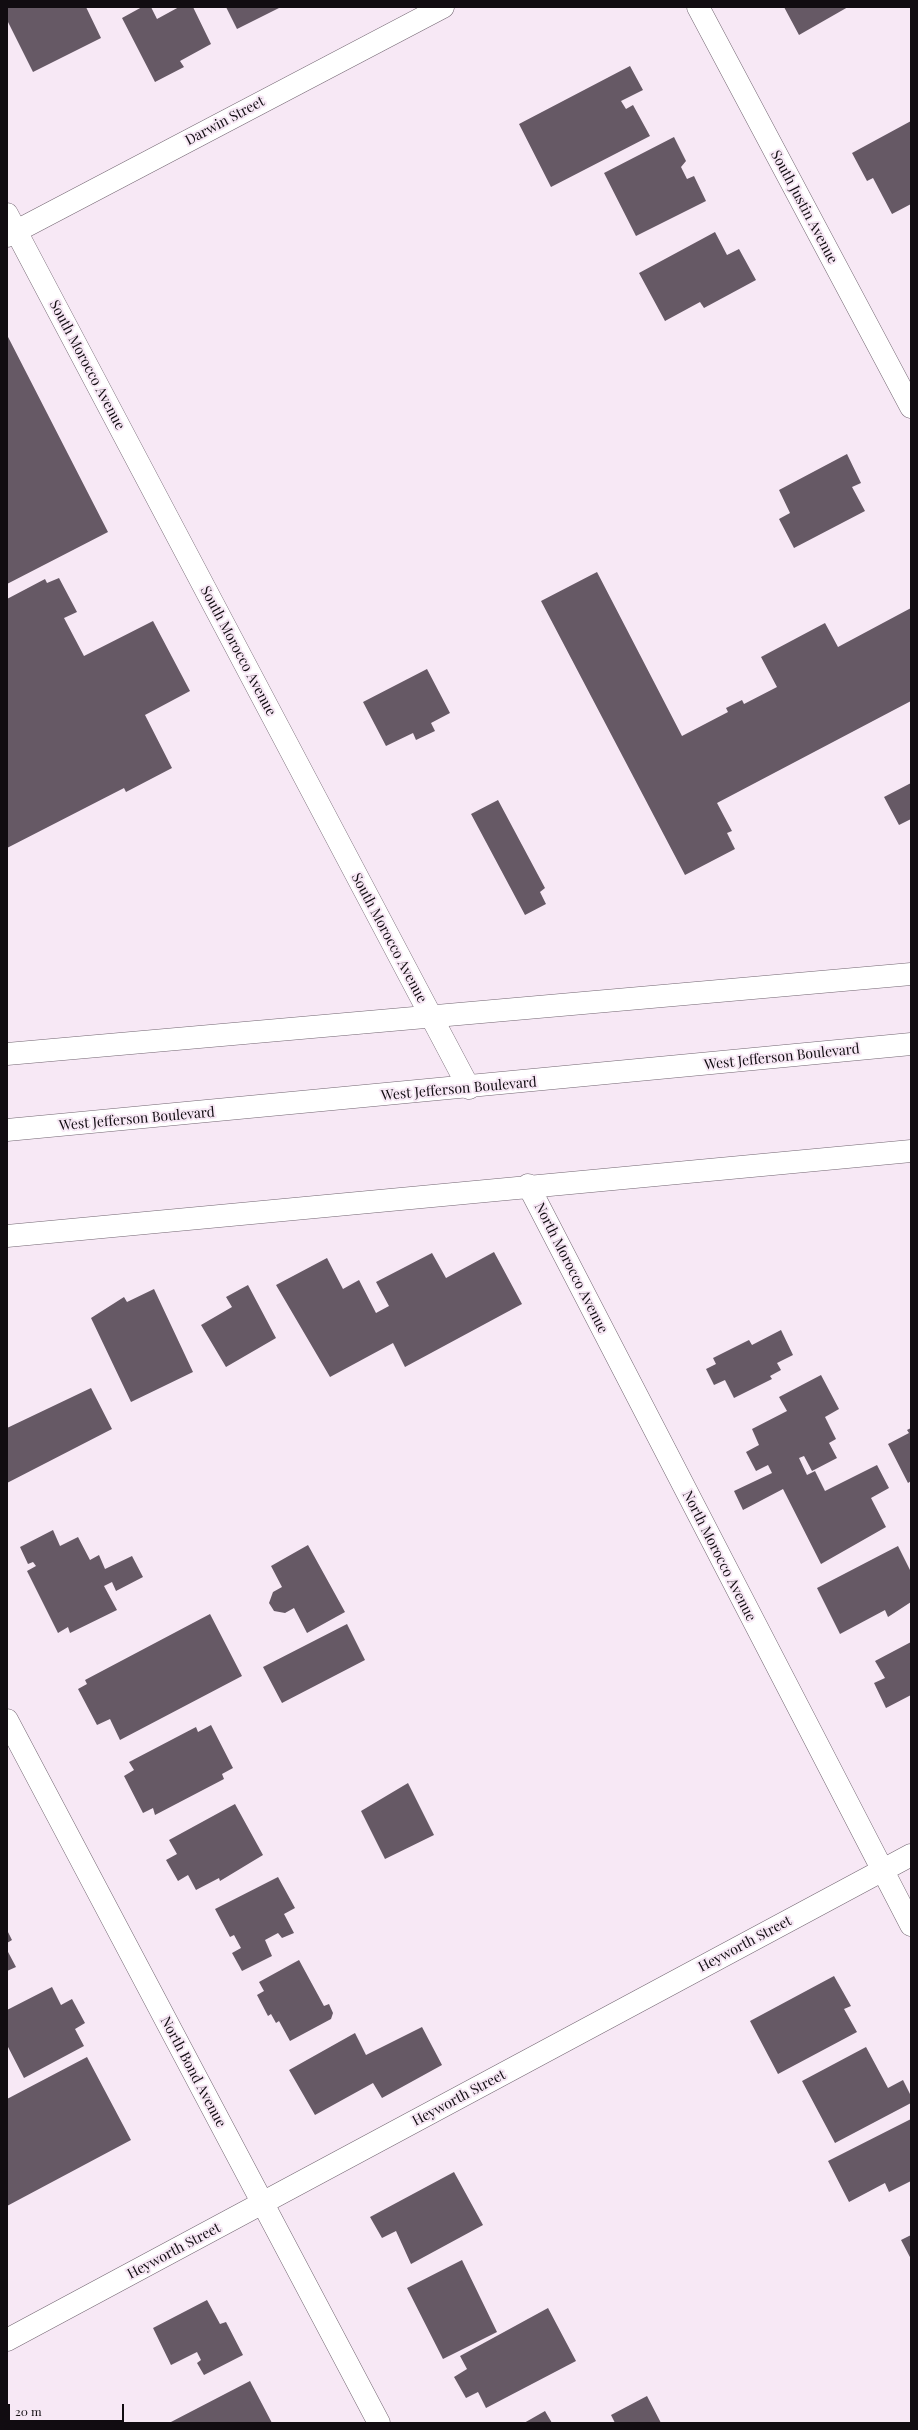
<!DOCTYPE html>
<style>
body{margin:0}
#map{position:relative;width:918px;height:2430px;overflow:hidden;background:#f7e8f5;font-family:"Playfair Display",serif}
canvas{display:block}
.frame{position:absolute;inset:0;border:8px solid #110c11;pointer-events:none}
.scale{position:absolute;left:8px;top:2404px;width:116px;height:18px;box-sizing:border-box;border:2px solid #110c11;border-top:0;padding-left:5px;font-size:12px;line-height:14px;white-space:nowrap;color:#110c11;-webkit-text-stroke:3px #f7e8f5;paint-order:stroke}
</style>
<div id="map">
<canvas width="918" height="2430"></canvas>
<div class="frame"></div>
<div class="scale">20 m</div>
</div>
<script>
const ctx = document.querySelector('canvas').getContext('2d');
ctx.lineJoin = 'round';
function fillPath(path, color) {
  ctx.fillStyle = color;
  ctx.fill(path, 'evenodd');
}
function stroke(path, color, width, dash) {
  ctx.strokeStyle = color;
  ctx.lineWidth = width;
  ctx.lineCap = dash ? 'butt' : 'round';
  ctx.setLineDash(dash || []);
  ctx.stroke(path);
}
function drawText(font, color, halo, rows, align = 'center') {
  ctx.font = font + ' "Playfair Display",serif';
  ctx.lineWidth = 4;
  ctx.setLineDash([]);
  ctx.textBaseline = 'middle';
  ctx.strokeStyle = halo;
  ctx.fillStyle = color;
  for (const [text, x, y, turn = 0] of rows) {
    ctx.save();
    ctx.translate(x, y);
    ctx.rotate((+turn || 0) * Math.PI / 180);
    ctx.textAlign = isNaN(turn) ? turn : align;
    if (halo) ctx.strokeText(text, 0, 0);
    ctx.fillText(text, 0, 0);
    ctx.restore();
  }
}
const building = new Path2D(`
 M7,7H86L101,38L33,72L7,20Z
 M142,7H151L157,19L179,7H193L211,44L180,61L184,67L155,82L122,18Z
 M226,7H281L237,29Z
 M784,7H848L799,35Z
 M630,66L643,90L621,101L626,109L633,105L650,136L551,187L519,124Z
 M911,121V204L892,214L873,178L867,181L852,153Z
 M674,137L686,161L681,167L687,179L694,176L706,201L636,236L604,173Z
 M715,232L727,255L739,249L756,280L704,308L700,302L665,321L639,273Z
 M7,335L108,532L7,584Z
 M847,454L861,483L852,487L865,511L794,548L779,519L790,513L779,490Z
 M597,572L682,736L728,712L726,708L742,700L744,704L777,687L761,657L825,623L838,647L911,608V701L717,803L732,831L727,833L735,849L685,875L541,601Z
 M59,578L77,612L64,618L84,656L153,621L190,691L145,715L172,768L126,792L124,788L7,848V599L45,579L47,583Z
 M427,669L450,713L431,723L435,731L416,740L413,733L386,746L363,702Z
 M911,783V819L899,825L884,797Z
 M498,800L545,888L540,892L546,904L525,915L471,814Z
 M494,1252L522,1304L405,1367L393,1343L330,1377L276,1285L327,1258L343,1289L359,1280L376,1313L389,1306L376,1282L432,1253L446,1278Z
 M248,1285L276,1338L226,1367L201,1325L232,1307L226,1297Z
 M154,1289L193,1372L131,1402L91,1318L124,1297L127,1302Z
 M781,1330L793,1355L777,1363L781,1370L770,1376L772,1379L734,1398L725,1380L714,1385L706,1369L716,1364L713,1358L749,1340L752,1345Z
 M821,1375L839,1409L825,1417L836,1439L829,1443L837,1458L812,1471L804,1456L799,1458L807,1475L815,1471L825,1491L877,1465L889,1488L871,1498L886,1527L821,1564L783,1489L743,1510L734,1491L772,1473L768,1465L756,1471L746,1452L759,1445L752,1429L787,1411L779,1397Z
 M91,1388L112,1429L7,1483V1428Z
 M911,1428V1481L908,1483L888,1444L909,1433L907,1430Z
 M53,1530L60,1546L78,1537L90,1560L99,1555L105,1569L132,1556L143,1577L116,1591L112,1582L104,1586L117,1610L70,1633L68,1627L58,1633L27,1571L36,1566L33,1562L28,1564L20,1547Z
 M308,1545L345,1612L307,1633L294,1608L285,1613L274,1611L269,1603L273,1592L282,1587L271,1566Z
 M898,1546L911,1572V1602L888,1617L885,1610L840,1634L817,1588Z
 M210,1614L242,1676L120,1740L110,1719L97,1725L78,1689L87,1684L85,1680Z
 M347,1624L365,1660L282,1703L263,1667Z
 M911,1642V1695L886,1708L874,1683L885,1678L875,1661Z
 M211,1725L233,1768L222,1774L224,1779L155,1815L153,1808L143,1813L124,1776L134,1770L129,1762L196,1727L198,1732Z
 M408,1783L434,1835L385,1859L361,1811Z
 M235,1804L263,1855L220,1881L219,1878L196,1890L188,1875L178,1881L166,1860L177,1854L169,1840Z
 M278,1877L295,1908L284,1914L294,1933L282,1938L278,1933L265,1940L272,1956L242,1971L232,1953L241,1948L234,1935L230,1937L215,1909Z
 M7,1930L12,1940L7,1943Z
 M7,1950L16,1967L7,1971Z
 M299,1960L324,2006L329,2004L333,2013L331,2019L290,2041L279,2021L276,2023L271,2014L268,2016L257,1995L264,1991L259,1982Z
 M834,1976L851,2006L844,2009L857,2032L778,2074L750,2021Z
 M52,1987L61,2005L72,1999L85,2023L75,2029L84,2046L24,2078L7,2045V2010Z
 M422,2027L442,2065L382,2098L373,2083L315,2115L289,2070L355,2033L366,2055Z
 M866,2047L888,2088L903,2080L911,2096V2103L835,2143L802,2081Z
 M87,2057L131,2140L7,2206V2099Z
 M911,2119V2181L889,2192L885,2183L849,2202L828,2161Z
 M454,2172L483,2225L411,2264L396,2231L382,2238L370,2217Z
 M911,2235V2259L901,2240Z
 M462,2260L497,2332L443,2359L407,2288Z
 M207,2300L220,2324L226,2322L243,2355L204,2375L197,2363L201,2360L197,2352L171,2365L153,2328Z
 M548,2308L576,2361L486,2408L478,2392L466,2398L454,2377L467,2369L460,2356Z
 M250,2381L272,2423H169Z
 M647,2396L661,2423H615L611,2415Z
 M545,2411L552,2423H524Z`);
const street = new Path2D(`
 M698,7L911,407
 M7,214L469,1088
 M7,236L443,7
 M528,1185L911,1925
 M7,1236L911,1151
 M7,1720L379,2423
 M7,2340L911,1855`);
const secondary = new Path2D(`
 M7,1054L911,974
 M7,1130L911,1044`);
const streetNames = [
 ["Darwin Street",225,121,-28],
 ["South Justin Avenue",804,207,62],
 ["South Morocco Avenue",87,365,62],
 ["South Morocco Avenue",238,651,62],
 ["South Morocco Avenue",389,938,62],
 ["West Jefferson Boulevard",782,1057,-6],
 ["West Jefferson Boulevard",459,1089,-5],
 ["West Jefferson Boulevard",137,1119,-5],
 ["North Morocco Avenue",571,1268,63],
 ["North Morocco Avenue",719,1556,63],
 ["Heyworth Street",745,1944,-28],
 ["North Bond Avenue",193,2072,62],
 ["Heyworth Street",459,2098,-28],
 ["Heyworth Street",174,2251,-28]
];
fillPath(building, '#665965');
stroke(street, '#726571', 23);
stroke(secondary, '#726571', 23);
stroke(street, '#fff', 22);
stroke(secondary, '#fff', 22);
drawText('14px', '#110c11', '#f7e8f5', streetNames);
</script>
